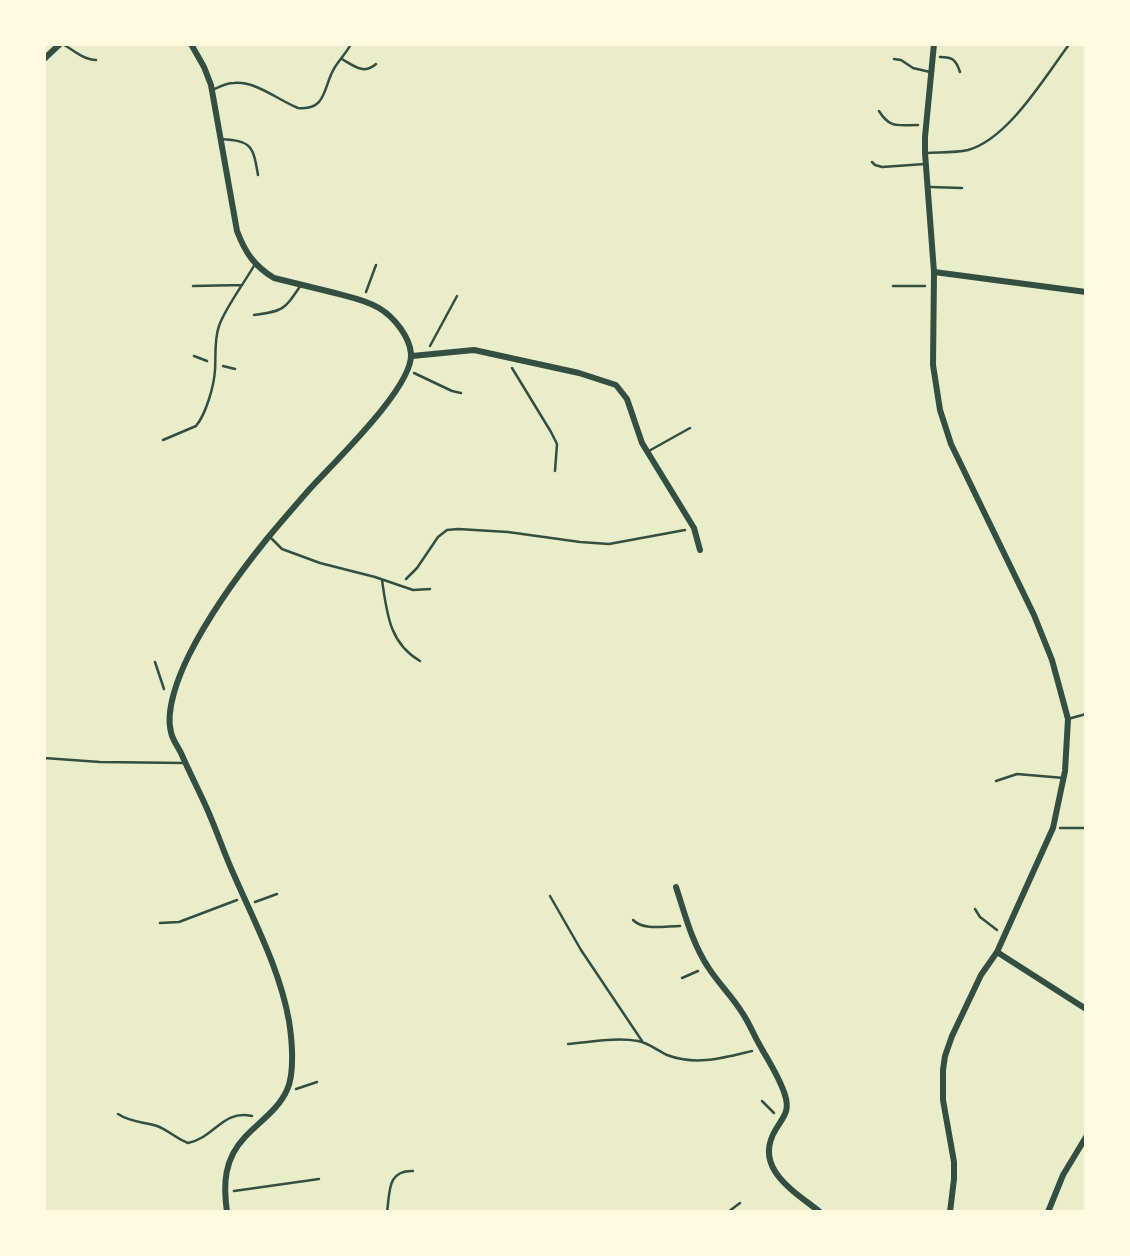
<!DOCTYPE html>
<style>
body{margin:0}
#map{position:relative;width:1130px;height:1256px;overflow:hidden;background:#e9edc9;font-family:Raleway,sans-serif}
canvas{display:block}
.frame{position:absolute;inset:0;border:46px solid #fefae0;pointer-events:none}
</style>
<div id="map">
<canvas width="1130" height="1256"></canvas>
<div class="frame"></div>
</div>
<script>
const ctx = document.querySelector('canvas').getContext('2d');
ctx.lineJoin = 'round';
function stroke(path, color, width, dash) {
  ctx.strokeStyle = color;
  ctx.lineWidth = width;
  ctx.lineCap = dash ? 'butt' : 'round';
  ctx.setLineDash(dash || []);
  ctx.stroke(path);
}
const path = new Path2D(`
 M940,57C953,57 956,60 960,72
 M879,111C890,129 898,125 918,125
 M893,286H925
 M366,292L376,265
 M430,346L457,296
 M194,356L207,361
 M223,366L235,369
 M512,368L551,432L557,444L555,471
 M414,373L452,391L461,393
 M406,579L417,568L438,537L447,530L458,529L508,532L580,542L609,544L685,530
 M155,662L164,689
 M1060,828H1086
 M550,896L581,950L642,1041
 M255,902L277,894
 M975,909L980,917L997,930
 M633,920C644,931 665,926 680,926
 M160,923L179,922L237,900
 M682,978L698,971
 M568,1044C591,1042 616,1037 638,1041C649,1043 658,1051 667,1055C696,1066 723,1058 752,1051
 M296,1089L317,1082
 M762,1101L774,1113
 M118,1114C130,1122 143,1122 157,1126C168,1130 177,1139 188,1143C214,1138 223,1109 252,1116
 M234,1191L319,1179
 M387,1212C390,1192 387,1170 413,1171
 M728,1212L740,1203`);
const service = new Path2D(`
 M63,44C73,50 84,60 96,60
 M342,59C354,66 364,75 376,64
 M894,59L901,60L913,68L930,72
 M212,90C219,87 226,83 234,83C256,81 278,100 298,108C328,111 323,85 335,67C340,59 347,52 351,44
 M221,139C252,141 253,146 258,175
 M925,153C939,152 954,153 968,150C1008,139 1044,78 1068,46
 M872,162L875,165L882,167L925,164
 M930,187L962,188
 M193,286L242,285
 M254,315C284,311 284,310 301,285
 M163,440L196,426C206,414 214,386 215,370C216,355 214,340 219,326C225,308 245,282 255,264
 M647,452L690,428
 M269,536L282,549L320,563L375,577L413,590L430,589
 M382,580C387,613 389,643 420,661
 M1068,719L1086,714
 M44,758L100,762L184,763
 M996,781L1017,774L1064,778`);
const minor = new Path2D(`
 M191,44L204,67L211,85L237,231C245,252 254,266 274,278C294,283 315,288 335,293C350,297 366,300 379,308C394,317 410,337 411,354C413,388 331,465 308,491C294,507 280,523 266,540C237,576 210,613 189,655C179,675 165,710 171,732C172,739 178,747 181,753C188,769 196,785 203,800C215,825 223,851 234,875C255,923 280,970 289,1021C292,1040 295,1073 287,1090C278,1110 260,1121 245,1137C224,1159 223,1184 227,1212
 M934,44L925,137V153L934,272L933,365L940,410L951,444L1034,615L1052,660L1068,719L1065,771L1053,828L997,952L981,975L952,1036L945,1056L943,1070V1100L954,1162V1179L950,1212
 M44,59L60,44
 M934,272L1086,292
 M412,356L474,350L579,373L616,385L627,399L642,443L694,528L700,550
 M676,887C685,914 692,943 708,967C718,983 733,997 743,1014C749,1023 753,1033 758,1042C767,1059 779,1076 785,1095C790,1111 784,1116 776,1129C752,1168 794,1191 820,1212
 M997,952L1086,1009
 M1048,1212L1063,1175L1086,1137`);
stroke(path, '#344e41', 2.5);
stroke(service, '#344e41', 2.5);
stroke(minor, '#344e41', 6);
</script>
